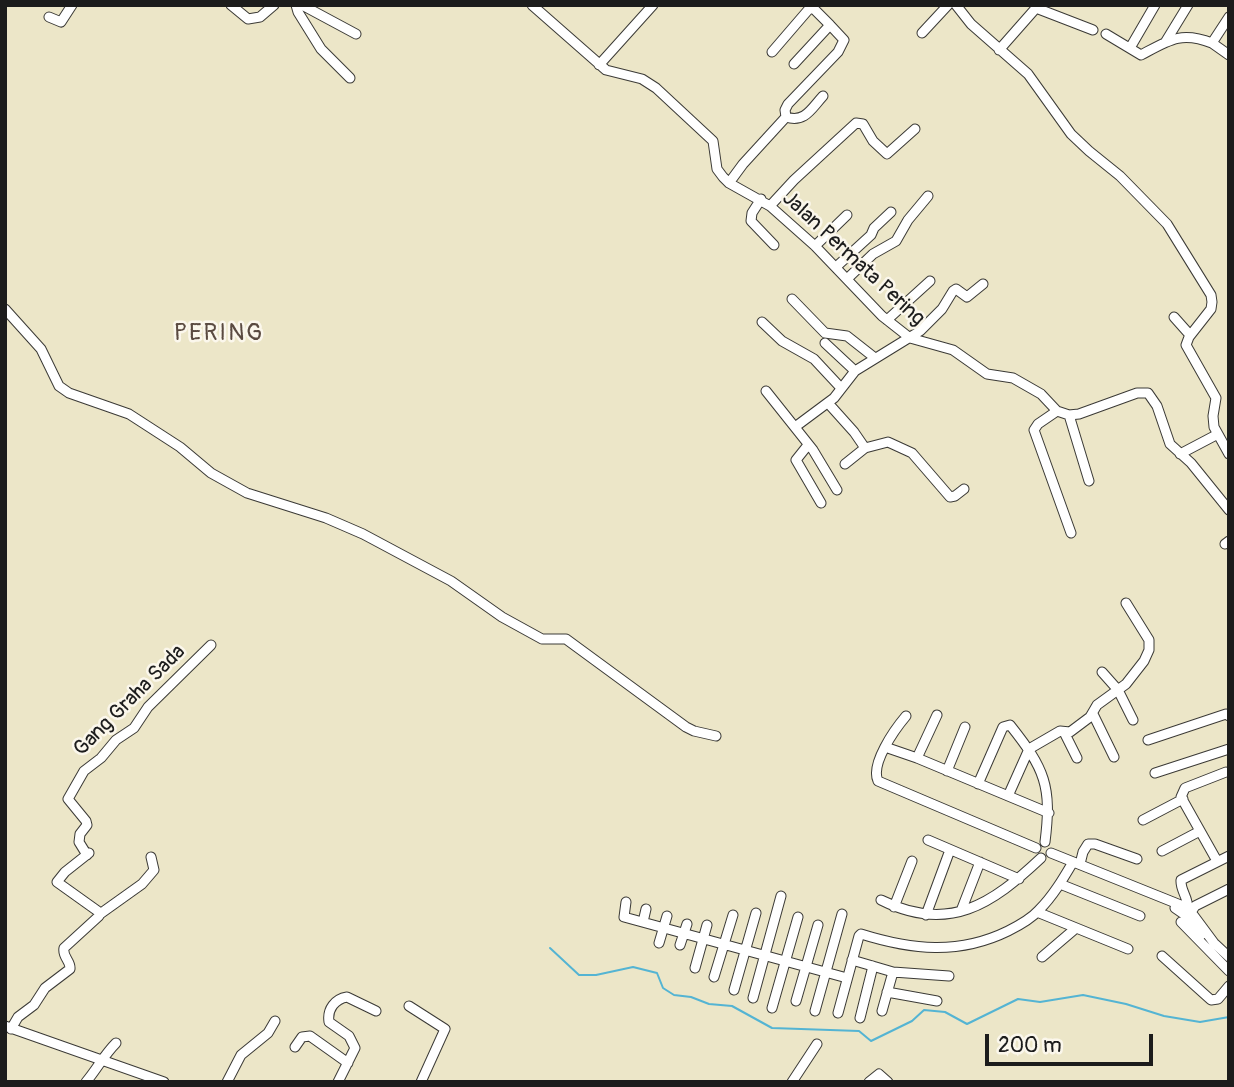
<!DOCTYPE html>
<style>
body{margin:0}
#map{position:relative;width:1234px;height:1087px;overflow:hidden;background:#ece6c8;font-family:Pangolin,sans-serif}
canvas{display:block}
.frame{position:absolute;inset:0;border:7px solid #1c1c1c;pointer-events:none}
.scale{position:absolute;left:985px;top:1034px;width:168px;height:32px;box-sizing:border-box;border:4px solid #1c1c1c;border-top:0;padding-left:9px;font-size:21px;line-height:24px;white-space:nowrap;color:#1c1c1c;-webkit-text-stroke:5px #fbf7ec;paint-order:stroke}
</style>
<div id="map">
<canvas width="1234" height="1087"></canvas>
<div class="frame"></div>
<div class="scale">200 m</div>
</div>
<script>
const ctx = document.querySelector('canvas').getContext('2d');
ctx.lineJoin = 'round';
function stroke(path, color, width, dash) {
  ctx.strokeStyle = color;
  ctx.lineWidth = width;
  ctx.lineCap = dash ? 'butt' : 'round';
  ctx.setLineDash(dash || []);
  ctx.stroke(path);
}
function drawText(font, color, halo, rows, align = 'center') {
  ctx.font = font + ' Pangolin,sans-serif';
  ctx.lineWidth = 5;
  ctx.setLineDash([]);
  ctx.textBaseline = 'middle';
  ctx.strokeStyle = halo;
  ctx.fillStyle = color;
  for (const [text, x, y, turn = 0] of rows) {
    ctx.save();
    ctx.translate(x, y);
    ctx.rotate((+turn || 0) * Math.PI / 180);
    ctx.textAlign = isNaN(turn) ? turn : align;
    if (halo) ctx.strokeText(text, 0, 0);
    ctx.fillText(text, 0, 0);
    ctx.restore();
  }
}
const stream = new Path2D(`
 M550,948L579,975H596L633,967L657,973L663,988L674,995L691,997L709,1004L732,1006L772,1028L859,1031L871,1041L912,1021L924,1010L945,1012L967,1024L1018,999L1040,1002L1083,995L1126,1004L1164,1016L1200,1022L1229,1017`);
const minor = new Path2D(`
 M231,5L248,19L260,17L274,5
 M296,5L298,12L321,49L350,78
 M302,5L356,34
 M532,5L606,70L642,79L656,88L713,141L717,169L723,177L729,183L770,206L815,246L882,316L910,338L953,350L987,374L1013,378L1041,394L1057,411L1069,415L1079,414L1137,393H1148L1157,406L1170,444L1191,463L1229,510
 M956,5L971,24L1028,74L1071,134L1089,151L1120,176L1167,224L1211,295L1212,302L1211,309L1189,337L1186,345L1216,398L1213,416L1214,427L1229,454
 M49,17L61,22L72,5
 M922,33L948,5
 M1106,34L1141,55C1169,40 1181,31 1212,43L1229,17
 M1166,41L1188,5
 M1212,43L1229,55
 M1130,48L1155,5
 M999,50L1036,8L1093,30
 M772,52L809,9H814L830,25
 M599,65L653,5
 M786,117C805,123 811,109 823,96
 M729,183L743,164L786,117L785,110L788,104L838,52L844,40L830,25L794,64
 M761,199L752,213L751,221L774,245
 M770,206L794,180L856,123L863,124L873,141L887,154L915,129
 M815,246L847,215
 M836,267L871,235L874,228L891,212
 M847,279L873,254L896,241L908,220L928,196
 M792,299L825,333L847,336L875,358
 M5,309L41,349L59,386L69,393L129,414L180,447L211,473L247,493L326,518L363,534L451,581L502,617L542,639H566L686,727L694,731L716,736
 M1174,317L1190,335
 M887,320L930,281
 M762,322L782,341L814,359L841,388
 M825,343L855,371
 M766,391L813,450L837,490
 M828,403L854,432L865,448
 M1057,411L1038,424L1034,430L1071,533
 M1069,415L1089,481
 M795,427L834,398L855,371L920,331L942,309L953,291L956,289L967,297L983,284
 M808,445L796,460L821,503
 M1180,454L1218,434
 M845,464L865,448L888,442L912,453L950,497L955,496L964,489
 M1225,544L1229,541
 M1102,672L1118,690L1133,720
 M1093,714L1114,757
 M906,716C895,729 870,764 878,781L1036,848
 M1064,732L1077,758
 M1148,740L1226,714L1229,716
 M885,747L917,758L1049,813
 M917,758L937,715
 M947,771L965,727
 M1155,773L1229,749
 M978,784L1003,727L1010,725C1045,769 1052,786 1045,842
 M1008,796L1029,749L1060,731L1070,732L1090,717L1097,705L1126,684L1144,661L1149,650V640L1126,603
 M1143,820L1183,799
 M928,840L1019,879
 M1162,851L1200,831
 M1051,853L1188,908L1214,943L1229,957
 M87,855L79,842L80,834L87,825L86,821L68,799L84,771L101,758L116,740L134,728L148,707L211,645
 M1217,861L1181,797L1185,788L1226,772
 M1080,864L1083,852L1088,844H1095L1137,859
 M1060,884L1140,916
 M881,900C949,934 992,904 1041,858
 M626,902L624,917L847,978
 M894,907L912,861
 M1175,908L1188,917L1201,935
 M961,911L980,862
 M1037,912L1128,949
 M1186,912C1191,899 1180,892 1181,880L1229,856
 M100,914L142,884L154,870L151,857
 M1190,914L1195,906L1229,889
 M926,915L950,850
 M643,922L646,909
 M1181,922L1229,971
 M659,943L667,916
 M680,945L687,924
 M1162,956L1211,1000L1218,999L1229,986
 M1042,957L1076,928
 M852,960L893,972L949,976
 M695,968L707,925
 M714,977L733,915
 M734,990L756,913
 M887,992L937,1001
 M753,998L781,896
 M796,1001L818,925
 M409,1006L445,1029L421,1082
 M772,1008L798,917
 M815,1011L842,914
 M882,1011L893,972
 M838,1013L859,936L861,934C912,950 959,955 1008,931C1018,926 1031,919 1039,910C1053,896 1063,879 1073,862
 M860,1018L873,966
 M5,1026L164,1082
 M11,1029L18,1017L34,1005L45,988L70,969C71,961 62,957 64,948L99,916V912L57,882L65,872L89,853
 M295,1047L302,1037L310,1036L348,1063
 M86,1082C97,1069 104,1055 116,1043
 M227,1082L241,1055L268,1033L275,1021
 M338,1082L355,1048L349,1036L329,1022C327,1009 335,999 347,997L376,1011
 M792,1082L817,1044
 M869,1082L879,1074L888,1082`);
const streetNames = [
 ["Jalan Permata Pering",853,259,43],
 ["Gang Graha Sada",130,701,-45]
];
const quarterNames = [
 ["PERING",219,334]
];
stroke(stream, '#54b4d3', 2);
stroke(minor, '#3b3a36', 11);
stroke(minor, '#fff', 9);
drawText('21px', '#1c1c1c', '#fbf7ec', streetNames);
ctx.letterSpacing = '2px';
drawText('24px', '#5a4a40', '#fbf7ec', quarterNames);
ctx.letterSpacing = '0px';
</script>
